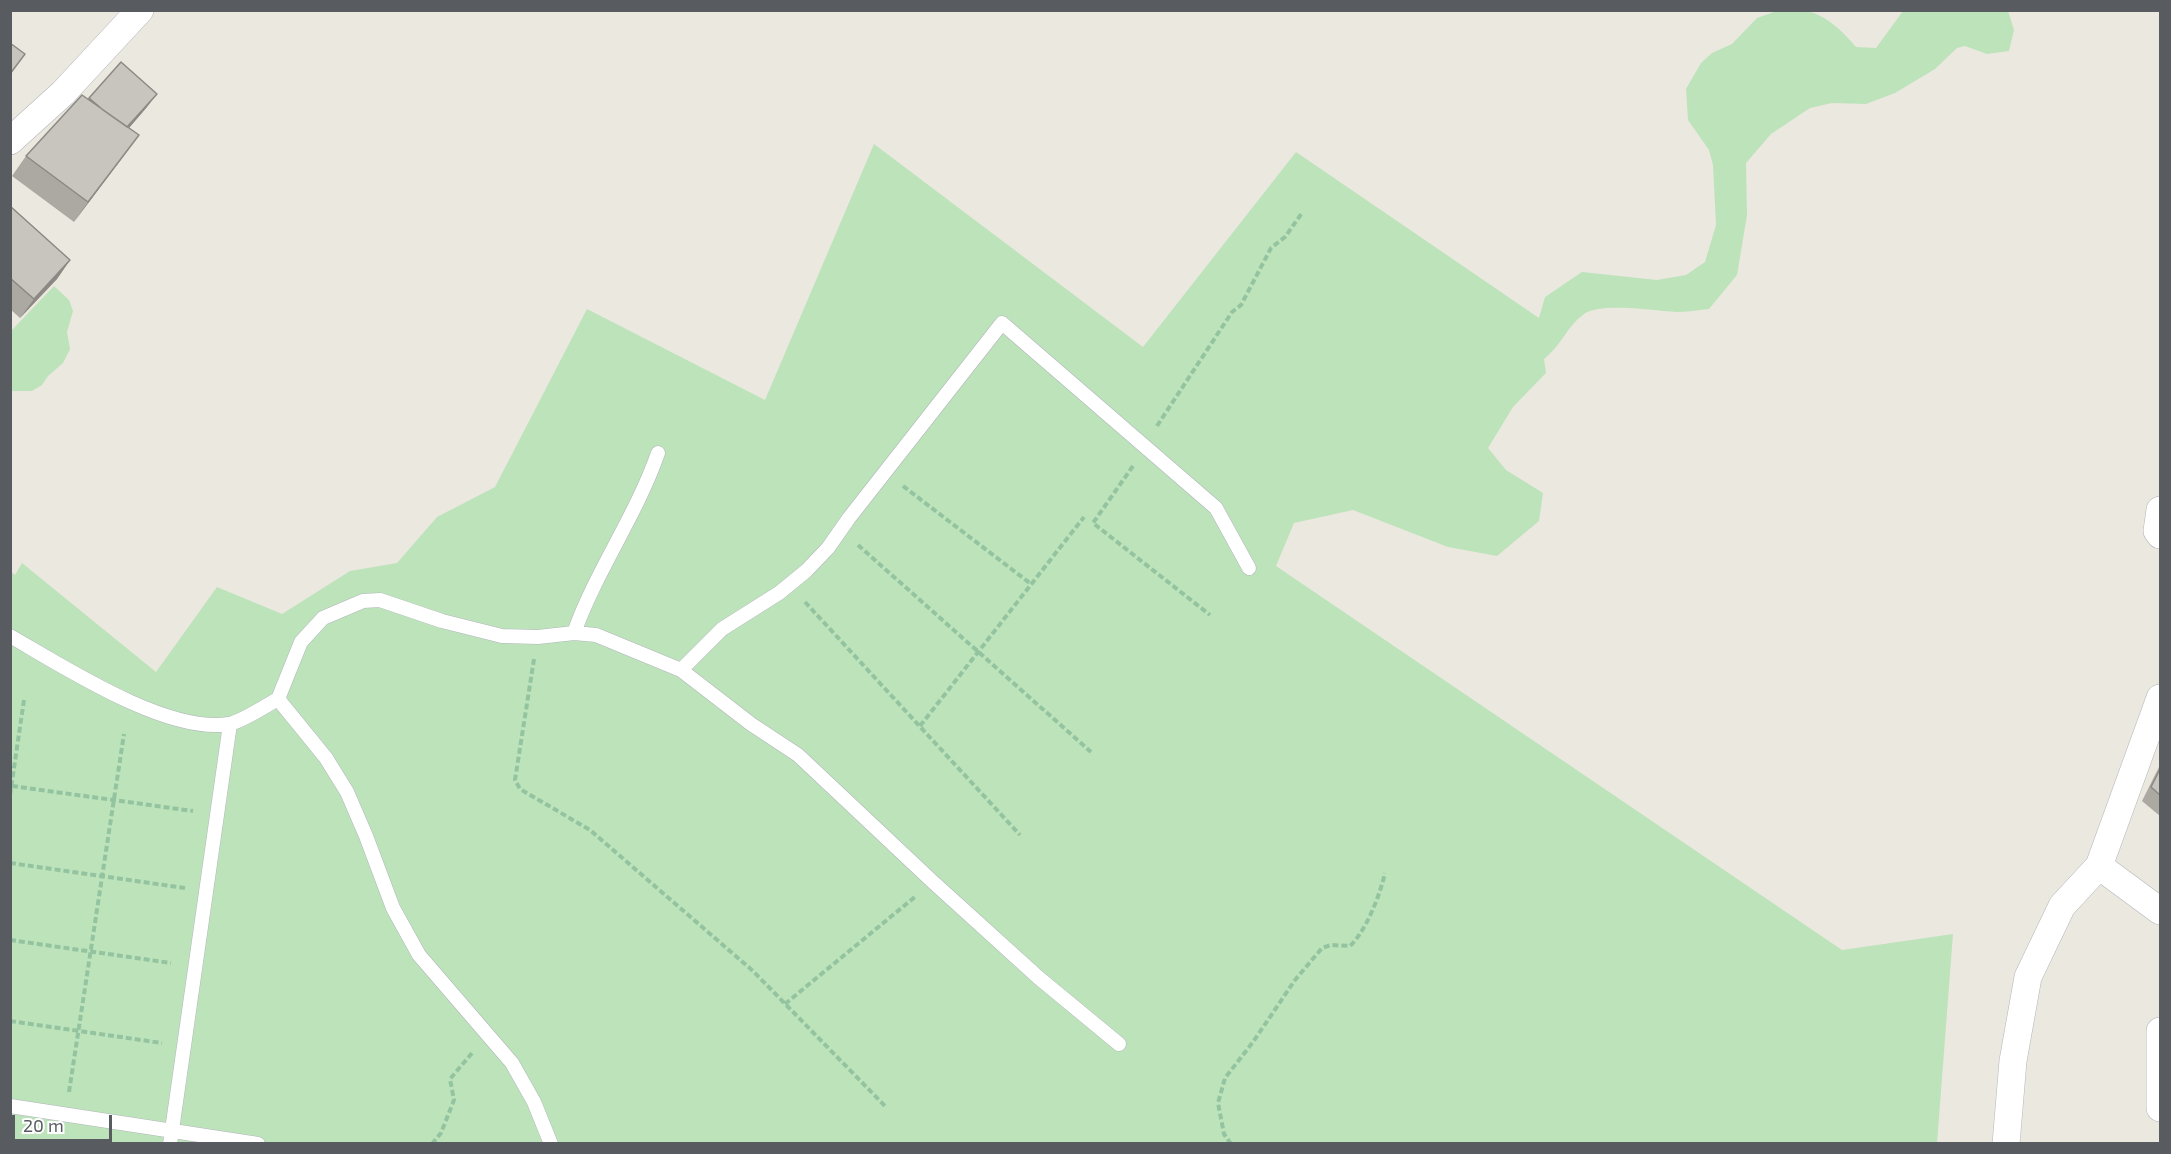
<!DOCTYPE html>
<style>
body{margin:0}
#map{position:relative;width:2171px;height:1154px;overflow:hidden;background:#ebe8df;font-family:"Exo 2",sans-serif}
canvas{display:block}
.frame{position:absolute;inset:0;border:12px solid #585c60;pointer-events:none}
.scale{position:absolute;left:12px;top:1115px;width:100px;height:27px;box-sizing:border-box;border:3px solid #585c60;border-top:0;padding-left:8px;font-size:18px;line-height:21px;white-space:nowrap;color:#585c60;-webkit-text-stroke:4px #fff;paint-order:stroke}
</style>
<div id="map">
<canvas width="2171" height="1154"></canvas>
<div class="frame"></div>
<div class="scale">20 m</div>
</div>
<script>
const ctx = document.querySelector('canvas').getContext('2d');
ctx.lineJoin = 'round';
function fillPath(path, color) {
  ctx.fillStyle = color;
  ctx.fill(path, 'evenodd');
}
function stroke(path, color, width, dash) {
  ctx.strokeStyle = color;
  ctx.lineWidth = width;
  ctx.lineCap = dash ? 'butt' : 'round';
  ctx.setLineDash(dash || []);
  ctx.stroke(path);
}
const green = new Path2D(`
 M1777,11C1786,11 1797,9 1806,11C1827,15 1843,32 1856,47L1876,48L1903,11H2008L2014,30L2009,51L1987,54L1965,46L1957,48L1935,69L1895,93L1866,104L1832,103L1810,108L1771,134L1746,163L1747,215L1737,275L1709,309C1698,310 1687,312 1676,312C1655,311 1601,302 1584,314C1567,326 1561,346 1544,359L1546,373L1513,407L1488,448L1506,470L1543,493L1539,521L1497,556L1448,547L1353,510L1294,523L1276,566L1842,950L1953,934L1937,1143H11L10,571L15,575L22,563L156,672L217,587L282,614L350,571L397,563L437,517L495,487L587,309L765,400L874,144L1143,347L1296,152L1539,318L1545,297L1582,272L1657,280L1686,275L1705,262L1716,225L1713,165L1709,150L1688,120L1686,89L1701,63L1712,53L1732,44L1757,18Z
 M54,286L69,300L73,311L67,332L70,349L63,363L48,376L42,385L32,391H11V331Z`);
const path = new Path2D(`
 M1157,426L1232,312L1241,305L1271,248L1285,237L1302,213
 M1133,466L1093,523L1210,615
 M903,486L1031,584
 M858,545L1091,752
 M805,602L1020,835
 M534,659L515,780L520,789L590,830L753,971L885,1106
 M920,726L1084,517
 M12,786L193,811
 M10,795L24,700
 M10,863L185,888
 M10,940L171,963
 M785,1004L916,896
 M10,1021L162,1043
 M69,1092L124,734
 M432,1144L441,1133L454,1100L450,1079L472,1053
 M1231,1144L1224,1134L1218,1103L1225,1078L1253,1042L1295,980L1322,948L1331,945L1350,946C1366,931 1380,895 1385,873`);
const lane = new Path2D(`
 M574,633L596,635L681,670L751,724L798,755L933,882L1039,978L1119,1044
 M10,636C64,667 167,734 229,724C241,722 267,705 278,699L326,758L347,792L366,836L393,908L419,955L512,1063L534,1102L551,1144
 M681,670L722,629L779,593L806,571L828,548L849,518L1002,323L1216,508L1249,568
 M278,699L301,642L323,618L363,601L380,600L442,621L502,636L538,637L574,633C596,571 636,516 658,453
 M10,1106L258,1144
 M170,1144L230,724`);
const street = new Path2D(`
 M10,141L63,93L140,10
 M2160,510L2157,531L2160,535
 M2099,866L2160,911
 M2160,1031V1108
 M2006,1144L2013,1061L2028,977L2062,906L2099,866L2160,698`);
const wall = new Path2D(`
 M121,62L147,107L129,128L139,135L74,222L12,176L26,156L88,99Z
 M10,206L70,260L57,279L20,318L10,309Z
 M2160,765V816L2142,801Z`);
const shadedWall = new Path2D(`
 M157,94L147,107L116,143L125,130Z
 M139,135L125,154L74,222L88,202Z
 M70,260L57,279L20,318L34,299Z`);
const building = new Path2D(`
 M10,43L25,54L10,74Z
 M121,62L157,94L127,127L103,110L89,98Z
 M82,95L139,135L88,202L26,156Z
 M10,206L70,260L34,299L10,278Z
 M2160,769V795L2151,787Z`);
fillPath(green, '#bde3bb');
stroke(lane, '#b2b6ba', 15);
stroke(street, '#b2b6ba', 28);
stroke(path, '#94c49f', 4, [6, 3]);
stroke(lane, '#fff', 14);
stroke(street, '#fff', 27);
fillPath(wall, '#aca9a3');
fillPath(shadedWall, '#8c8985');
fillPath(building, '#c8c4be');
stroke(building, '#8c8985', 1.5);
</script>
